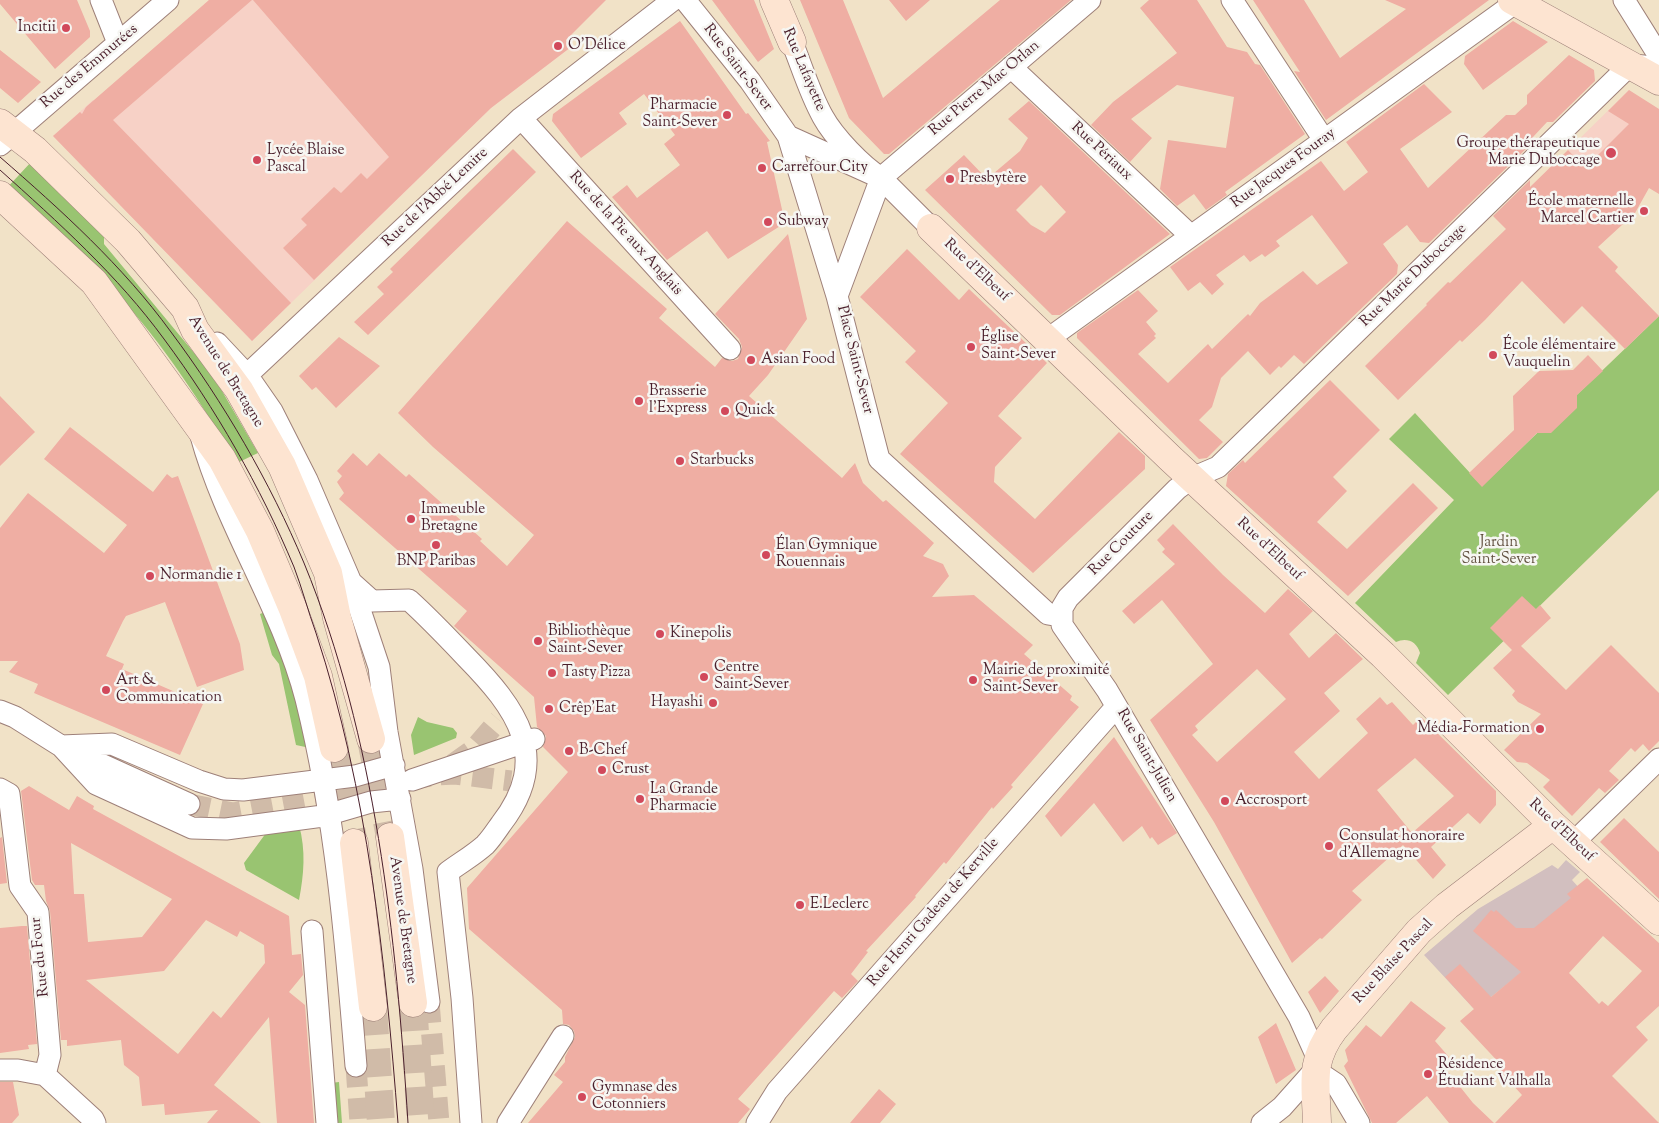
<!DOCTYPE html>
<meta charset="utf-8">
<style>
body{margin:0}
canvas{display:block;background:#f1e2c7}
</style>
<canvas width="1659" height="1123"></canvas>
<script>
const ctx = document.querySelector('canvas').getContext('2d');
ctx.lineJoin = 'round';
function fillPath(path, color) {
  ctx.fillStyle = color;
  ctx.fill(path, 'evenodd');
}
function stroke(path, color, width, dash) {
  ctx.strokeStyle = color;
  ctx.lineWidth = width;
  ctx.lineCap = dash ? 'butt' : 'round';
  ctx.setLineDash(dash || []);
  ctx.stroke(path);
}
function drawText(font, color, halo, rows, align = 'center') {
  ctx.font = font + ' "Sorts Mill Goudy",serif';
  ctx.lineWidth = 5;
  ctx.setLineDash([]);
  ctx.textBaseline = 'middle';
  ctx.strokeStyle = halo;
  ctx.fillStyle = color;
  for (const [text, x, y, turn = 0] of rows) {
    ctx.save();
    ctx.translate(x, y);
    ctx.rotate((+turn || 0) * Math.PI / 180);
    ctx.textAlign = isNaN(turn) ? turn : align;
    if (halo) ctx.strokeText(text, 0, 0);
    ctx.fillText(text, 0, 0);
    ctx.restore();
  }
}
const built = new Path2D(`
 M209,0H515L548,16L571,47L491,108L252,341L53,136L93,100L97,103Z
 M1629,90L1659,146L1572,172L1573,156L1568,150Z`);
const industrial = new Path2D(`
 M1566,860L1580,872L1572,880L1581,890L1590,917L1475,1010L1424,955L1478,909L1552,865L1558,869Z`);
const green = new Path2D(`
 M32,161L104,233V244L200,360L222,391L258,453L237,463C201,403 164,344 116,293C81,257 42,224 5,190Z
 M1659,316V490L1448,695L1416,663L1420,653C1417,641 1406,637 1396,642L1355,603L1454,500L1389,439L1415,413L1482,486Z
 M265,612L281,649L310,748L296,745L279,664L272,655L260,614Z
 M418,717L427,722L453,728L457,733L456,738L414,755L411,735Z
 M299,825C306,851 304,874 299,900L246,870L244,863L269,829Z
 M339,1082L342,1123H335L331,1083Z`);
const building = new Path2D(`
 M0,0H77L90,31V37L55,69L0,4Z
 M209,0H252L113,120L291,303L252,341L53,136L80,112L82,114L86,107Z
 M253,0H606L566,40L571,47L491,108L314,280L283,248L307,225L301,219L334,187L341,193L361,173L367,179L389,157Z
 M712,0H754L774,49L758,62Z
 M800,0H843L883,98L1000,0H1071L889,154H884L849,118Z
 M889,0H930L906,21Z
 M1149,0H1197L1227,47L1247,52L1255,64L1260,65L1305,134L1225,192L1227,195L1206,210L1194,194L1177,206L1160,189L1168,140L1226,148L1234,97L1177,85L1131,119L1152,138L1130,162L1091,125L1113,102L1177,53L1140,8Z
 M1253,0H1304L1340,58L1406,9L1385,0H1489L1326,120L1294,71L1300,72Z
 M680,21L746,114L748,113L770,141L767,142L785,223L728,259L707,231L667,260L612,197L627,185L637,198L680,165L664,144L675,135L644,94L619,113L627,124L581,158L552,121L553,114Z
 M1513,21L1548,42L1483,90L1464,64L1465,56Z
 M0,50L41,82L18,103L0,88Z
 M1569,55L1594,70L1595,81L1553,122H1547L1533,137L1532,143L1429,243L1420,242L1407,225L1383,244L1398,265L1397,274L1304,364L1294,355L1281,368L1279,366L1270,375L1248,351L1221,378L1212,407L1199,420L1223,442L1207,458L1199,459L1077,338V333L1138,290L1158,311L1146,322L1156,334L1154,336L1156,338L1138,354L1168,383L1208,344L1212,349L1248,314L1250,316L1260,303L1303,271L1317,285L1348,263L1312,215L1276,241L1280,246L1265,257L1262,254L1250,262L1244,255L1216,275L1224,284L1212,295L1200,282L1188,291L1170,267L1321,161L1344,191L1368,172L1346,142L1424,84L1452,112L1400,149L1428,188L1506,115H1515L1527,104V95Z
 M1629,90L1659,109V194L1649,188L1635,213L1598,247L1618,267L1615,271L1659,316L1625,349L1582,306L1564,324L1522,281L1485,320L1462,342L1460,340L1398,400L1365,366L1427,305L1426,304L1448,282L1450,283L1506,229L1493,216L1530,180V187L1568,150L1585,168L1629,124L1608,111Z
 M1029,101L1170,234L1060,315H1052L925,190L964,155L987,179L1020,151L1028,138L1008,119ZM1041,185L1066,212L1045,233L1031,225L1016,210Z
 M513,149L536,172L368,335L354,322L384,294L377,287L393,272L390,269Z
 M567,221L667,309L659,318L715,367L722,358L732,361L738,359L742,347L739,339L715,314L788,234L807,319L768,375L749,396L842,478L855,463L863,483L883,502L886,500L934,543L923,556L943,564L949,576L932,597L974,595L1033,645L1024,654L1072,696L1070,700L1079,707L1011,785L1013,787L993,809L992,807L946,864L944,862L915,896L916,897L866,951L868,952L851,974L858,981L842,998L834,991L738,1099L750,1109L738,1123H528L563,1082L554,1075L565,1062V1057L575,1037L574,1031L569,1025L563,1024L562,1010L469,929L467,888L568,772L543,747L546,736L537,727L534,697L454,626L467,611L339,499L344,493L337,482L342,476L337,471L353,453L367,466L379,453L406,477L409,474L482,539L480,541L507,566L534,535L433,447L398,413Z
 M907,249L959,300L969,289L1047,363L998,416L1022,438L995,467L994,482L1035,519L1119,432L1145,456V469L1033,573L900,454L948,403L905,362L916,351L860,297Z
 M339,337L380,366L336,408L316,387L312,390L299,376Z
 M1588,355L1603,371L1577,395V408L1551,433H1537L1482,487L1469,473L1514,430L1513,396L1539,371L1573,370Z
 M1330,380L1380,430L1333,477L1347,491L1317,522L1347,549L1413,483L1438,508L1348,596L1226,486L1228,474L1243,460L1245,463Z
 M0,396L35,432L0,466Z
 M70,427L153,492L167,474L172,478L178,476L240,644L244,670L197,687L165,602L126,616L123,621L106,656L124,664L122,669L203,704L180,755L34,693L38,684L9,672L18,661H0V528L28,493L104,553L127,525L44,459Z
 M1173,524L1223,575L1265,613L1288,589L1313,611L1289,634L1309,658L1336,633L1363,659L1324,693L1340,711L1294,752L1319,779L1368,733L1356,719L1380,697L1387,705L1392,702L1413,725L1421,717L1496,791V805L1480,824L1468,813L1431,847L1446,865L1433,879L1403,845L1352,891L1362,900L1322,939L1320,938L1292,963L1214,822L1150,720L1213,664L1162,600L1134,624L1122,611L1175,564L1162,552L1165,549L1157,540ZM1257,669L1286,699L1217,762L1192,735L1198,730L1195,726ZM1415,758L1454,796L1412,833L1377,790Z
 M1522,596L1536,609L1540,605L1551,618L1521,646L1566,690L1611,645L1659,693V741L1649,751L1643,744L1635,752L1631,748L1609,771L1619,780L1605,793L1599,788L1572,816L1543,787L1550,780L1527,763L1517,762L1504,750L1541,714L1518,702L1512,695L1515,691L1493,668L1512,650L1490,628Z
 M1114,737L1177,833L1158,845L1152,837L1150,839L1142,826L1123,842L1094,803L1061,837L1045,816Z
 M29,786L69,810L77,796L94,806L93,809L289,916L292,955L301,954L303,975L289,992L305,1005L314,1123H277L269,1017L214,1085L261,1123H207L218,1110L165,1115L164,1104L142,1106L139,1077L124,1065L121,1040L67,1046V1040H61L50,911L46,901L44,885H35L32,880L21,791ZM71,843L172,899L142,937L88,942L84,894H74ZM206,920L237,937L240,931L264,945L265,963L221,1018L213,1011L178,1054L86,980L164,971Z
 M1624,818L1659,852V899L1600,842Z
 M2,837L7,883L0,884V838Z
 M1587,878L1659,943V1006L1636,1027L1648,1040L1612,1076L1659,1123H1495L1522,1095L1500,1071L1503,1067L1460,1021L1474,1009L1445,977L1460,964L1491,997L1521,972L1473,931L1491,910L1494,912L1496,910L1516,928H1534L1571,898L1567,894ZM1603,936L1642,971L1608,1006L1602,1001L1599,1004L1569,973Z
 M22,926H27L37,1044L28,1045L29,1049L0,1053V928Z
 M1325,976L1339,991L1320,1013L1308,992Z
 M1411,1001L1446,1028L1435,1041L1449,1057L1442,1064L1473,1103L1494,1123H1449L1427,1096L1396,1123H1372L1344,1066L1348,1061L1345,1050L1366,1025L1381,1037Z
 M1276,1023L1296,1070L1276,1084L1258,1037Z
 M0,1082H13L19,1115L12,1123H0Z
 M879,1089L896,1104L880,1123H850Z`);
const streetTunnel = new Path2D(`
 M453,764L473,750L499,720
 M189,804L233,813L436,775L455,774L511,781
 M429,1002L439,1123
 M356,1066L360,1123`);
const secondaryTunnel = new Path2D(`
 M371,739L390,837
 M334,748L354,843
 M413,1003L421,1123
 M373,1007L381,1123`);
const street = new Path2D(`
 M101,0L118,43
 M685,0L750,81L788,136L881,178
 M1232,0L1324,140
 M1624,0L1659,56
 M792,42C802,67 810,94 823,117C834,137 862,166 881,178L931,228
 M1011,67L1191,236
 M521,118L730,349
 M788,136L837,296L879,459L1048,614L1060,616
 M0,145L168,0
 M837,296L881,178L1090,0
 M1048,339L1519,0
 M217,343L247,375L272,411L307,480L350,580L379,667L387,732L412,869L429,1002
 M247,375L521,118L673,0
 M201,436C226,527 282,607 306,699C336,819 346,943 356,1066
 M352,583L372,601L409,600C429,618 447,637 466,657C516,708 553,757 501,824C496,831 491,839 485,845C474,855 460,863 448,872L462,998L471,1123
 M0,711L15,717L61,746L96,784L192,828L226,829L323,816L371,802L400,799
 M61,746L112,744L199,781L224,789L243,790L355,776L394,765
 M70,750L189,804
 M412,780L534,739
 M0,789L9,794L20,886L38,912L50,1055L45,1075
 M1574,842L1659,759
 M312,931L327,1123
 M1317,1057L1299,1017L1107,690L1062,625V608L1068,598L1177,489L1192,478L1218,467L1630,65L1644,66
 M0,1070H18L45,1075
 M45,1075L93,1119L95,1123
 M508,1123L563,1036
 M757,1123L777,1091L1116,707
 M1262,1123L1282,1107L1315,1070L1336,1084L1359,1123`);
const secondary = new Path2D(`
 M774,0L792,42
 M1512,0L1659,81
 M0,123L35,150L128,241L185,308L195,330L239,390L282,466L328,573L337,618L371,739
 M0,195L94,282L222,459L260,531L293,609L318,676L334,748
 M931,228L1171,459L1383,655L1553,825L1659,921
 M390,837L413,1003
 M354,843L373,1007
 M1317,1123C1316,1084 1309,1062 1334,1029L1419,931L1447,906L1553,825`);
const tram = new Path2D(`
 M0,157C61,210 123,266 171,332C224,403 270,482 304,563C376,738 396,936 408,1123
 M0,170C58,222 118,276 164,339C216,409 260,486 294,567C302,588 308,611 316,633C368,792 385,957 398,1123`);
const markers = [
 [66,28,5,"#d1495b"],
 [558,46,5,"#d1495b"],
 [727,115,5,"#d1495b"],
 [1611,153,6,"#d1495b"],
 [257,160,5,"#d1495b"],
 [762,168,5,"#d1495b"],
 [950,179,5,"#d1495b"],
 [1644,211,5,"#d1495b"],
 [768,222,5,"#d1495b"],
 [971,347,5,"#d1495b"],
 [1493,355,5,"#d1495b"],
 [751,360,5,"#d1495b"],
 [639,401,5,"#d1495b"],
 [725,411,5,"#d1495b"],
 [680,461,5,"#d1495b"],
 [411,519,5,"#d1495b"],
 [436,545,5,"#d1495b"],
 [766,555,5,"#d1495b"],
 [150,576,5,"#d1495b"],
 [660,634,5,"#d1495b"],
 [538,641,5,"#d1495b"],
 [552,673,5,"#d1495b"],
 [704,677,5,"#d1495b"],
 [973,680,5,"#d1495b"],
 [106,690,5,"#d1495b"],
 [713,703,5,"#d1495b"],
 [549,709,5,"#d1495b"],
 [1540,729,5,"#d1495b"],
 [569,751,5,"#d1495b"],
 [602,770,5,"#d1495b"],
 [640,799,5,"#d1495b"],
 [1225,801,5,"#d1495b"],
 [1329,846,5,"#d1495b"],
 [800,905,5,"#d1495b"],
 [1428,1074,5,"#d1495b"],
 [582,1097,5,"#d1495b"]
];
const poiNames = [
 ["Incitii",56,28,"right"],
 ["O'Délice",568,46],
 ["Pharmacie",717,106,"right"],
 ["Saint-Sever",717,123,"right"],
 ["Groupe thérapeutique",1600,144,"right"],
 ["Marie Duboccage",1600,161,"right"],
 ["Lycée Blaise",267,151],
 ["Pascal",267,168],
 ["Carrefour City",772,168],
 ["Presbytère",960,179],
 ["École maternelle",1634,202,"right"],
 ["Marcel Cartier",1634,219,"right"],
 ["Subway",778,222],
 ["Église",981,338],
 ["Saint-Sever",981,355],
 ["École élémentaire",1503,346],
 ["Vauquelin",1503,363],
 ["Asian Food",761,360],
 ["Brasserie",649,392],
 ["l’Express",649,409],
 ["Quick",735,411],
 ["Starbucks",690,461],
 ["Immeuble",421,510],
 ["Bretagne",421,527],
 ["Élan Gymnique",776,546],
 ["Rouennais",776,563],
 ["BNP Paribas",436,562,"center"],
 ["Normandie 1",160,576],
 ["Bibliothèque",548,632],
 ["Saint-Sever",548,649],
 ["Kinepolis",670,634],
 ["Centre",714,668],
 ["Saint-Sever",714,685],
 ["Mairie de proximité",983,671],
 ["Saint-Sever",983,688],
 ["Tasty Pizza",562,673],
 ["Art &",116,681],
 ["Communication",116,698],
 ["Hayashi",703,703,"right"],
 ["Crêp'Eat",559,709],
 ["Média-Formation",1530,729,"right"],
 ["B-Chef",579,751],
 ["Crust",612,770],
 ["La Grande",650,790],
 ["Pharmacie",650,807],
 ["Accrosport",1235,801],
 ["Consulat honoraire",1339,837],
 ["d'Allemagne",1339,854],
 ["E.Leclerc",810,905],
 ["Résidence",1438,1065],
 ["Étudiant Valhalla",1438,1082],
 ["Gymnase des",592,1088],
 ["Cotonniers",592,1105]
];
const streetNames = [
 ["Rue des Emmurées",90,67,-40],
 ["Rue Saint-Sever",737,68,53],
 ["Rue Lafayette",803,70,67],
 ["Rue Pierre Mac Orlan",985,89,-40],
 ["Rue Périaux",1101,152,43],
 ["Rue Jacques Fouray",1284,169,-36],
 ["Rue de l'Abbé Lemire",436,198,-43],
 ["Rue de la Pie aux Anglais",625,234,48],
 ["Rue d'Elbeuf",976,271,43],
 ["Rue Marie Duboccage",1414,276,-44],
 ["Place Saint-Sever",854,360,76],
 ["Avenue de Bretagne",225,372,58],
 ["Rue Couture",1122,544,-45],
 ["Rue d'Elbeuf",1269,550,43],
 ["Rue Saint-Julien",1146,756,60],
 ["Rue d'Elbeuf",1561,831,43],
 ["Rue Henri Gadeau de Kerville",934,913,-49],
 ["Avenue de Bretagne",402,920,82],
 ["Rue du Four",41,957,-96],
 ["Rue Blaise Pascal",1394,962,-47]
];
const parkNames = [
 ["Jardin",1499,543],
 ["Saint-Sever",1499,560]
];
fillPath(built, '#f7d1c6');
fillPath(industrial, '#d2bfbf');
fillPath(green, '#99c471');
fillPath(building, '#efaea3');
stroke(streetTunnel, '#d0bba8', 21, [21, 11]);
stroke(secondaryTunnel, '#d0bba8', 28, [28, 14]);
stroke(street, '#9e8079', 23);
stroke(secondary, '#9e8079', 29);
stroke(street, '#fff', 21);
stroke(secondary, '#fde4d1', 28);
stroke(tram, '#4a1f2b', 1);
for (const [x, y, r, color] of markers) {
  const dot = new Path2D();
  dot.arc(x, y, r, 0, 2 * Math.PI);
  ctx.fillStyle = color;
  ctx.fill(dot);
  stroke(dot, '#f6f6f2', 2);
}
drawText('15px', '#4a1f2b', '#f6f6f2', poiNames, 'left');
drawText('15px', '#4a1f2b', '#f6f6f2', streetNames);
drawText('15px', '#625140', '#f6f6f2', parkNames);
</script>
